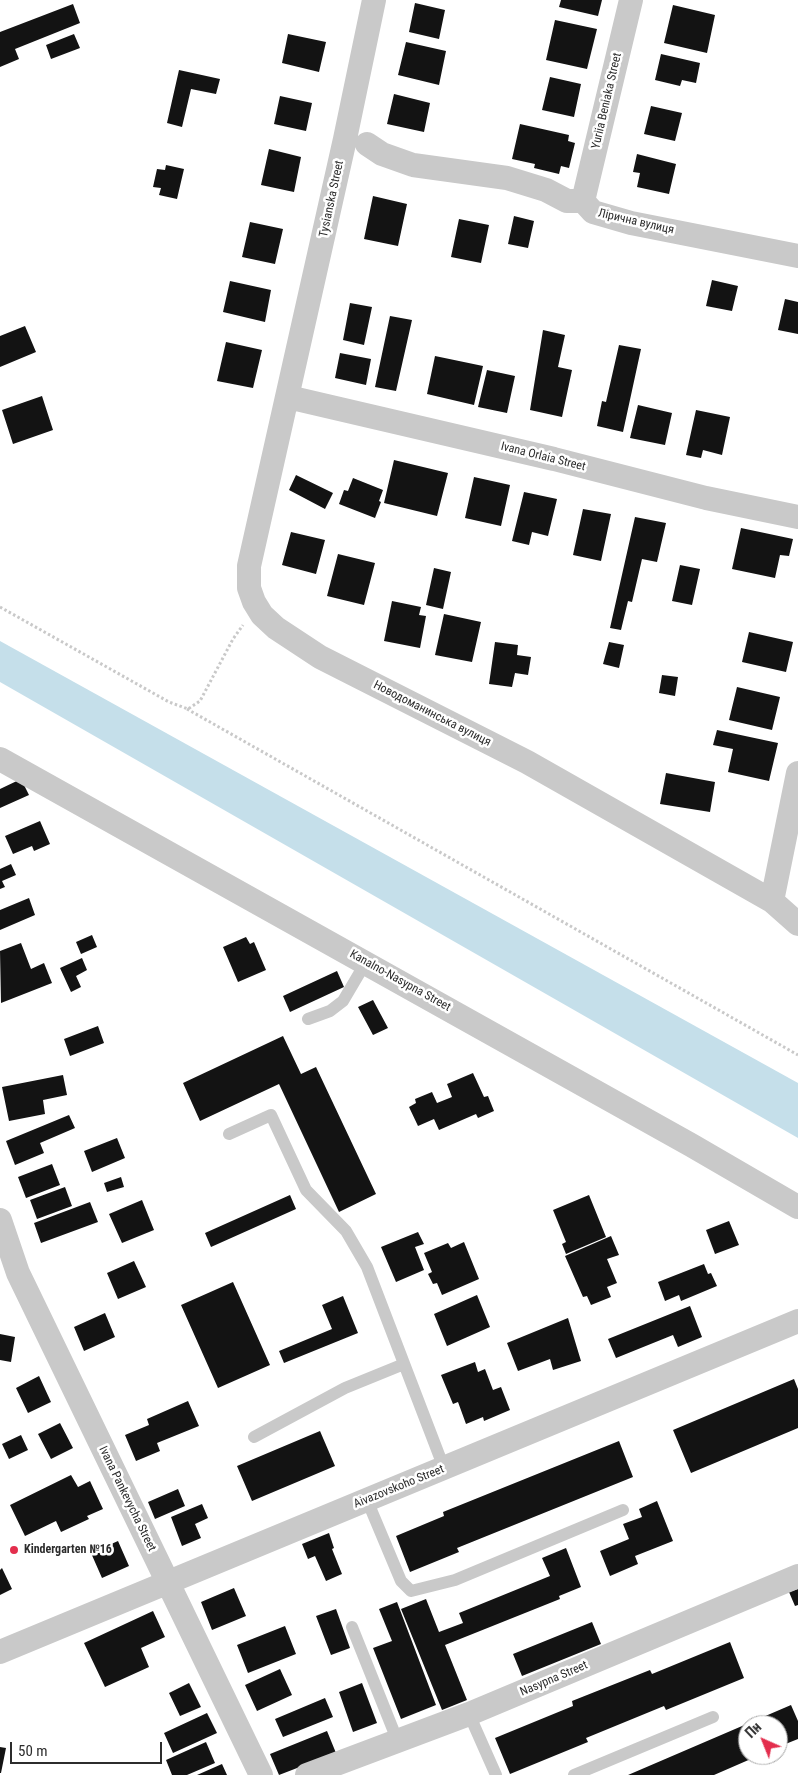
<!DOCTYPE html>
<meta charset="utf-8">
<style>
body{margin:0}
#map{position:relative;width:798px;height:1775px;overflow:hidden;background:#fff;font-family:"Roboto Condensed",sans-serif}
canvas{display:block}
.north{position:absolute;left:738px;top:1715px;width:50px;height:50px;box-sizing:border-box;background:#fff;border:1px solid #ababab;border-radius:50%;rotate:316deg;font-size:14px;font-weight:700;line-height:20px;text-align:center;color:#2c2c2c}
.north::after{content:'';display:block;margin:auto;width:18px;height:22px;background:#e32e4d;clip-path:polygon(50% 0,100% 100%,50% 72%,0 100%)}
.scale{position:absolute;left:10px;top:1742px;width:152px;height:22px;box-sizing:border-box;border:2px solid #2c2c2c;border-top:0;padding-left:6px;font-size:15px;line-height:18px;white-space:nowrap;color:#2c2c2c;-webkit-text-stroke:4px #fff;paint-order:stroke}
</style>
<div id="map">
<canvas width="798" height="1775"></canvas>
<div class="north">Пн</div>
<div class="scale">50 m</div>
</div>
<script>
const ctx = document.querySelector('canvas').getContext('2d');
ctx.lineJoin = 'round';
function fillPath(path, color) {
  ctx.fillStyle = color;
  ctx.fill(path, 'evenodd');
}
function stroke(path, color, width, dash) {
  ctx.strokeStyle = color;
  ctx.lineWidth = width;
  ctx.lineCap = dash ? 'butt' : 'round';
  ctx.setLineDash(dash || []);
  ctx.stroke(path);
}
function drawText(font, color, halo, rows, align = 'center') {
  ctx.font = font + ' "Roboto Condensed",sans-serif';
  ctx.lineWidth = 5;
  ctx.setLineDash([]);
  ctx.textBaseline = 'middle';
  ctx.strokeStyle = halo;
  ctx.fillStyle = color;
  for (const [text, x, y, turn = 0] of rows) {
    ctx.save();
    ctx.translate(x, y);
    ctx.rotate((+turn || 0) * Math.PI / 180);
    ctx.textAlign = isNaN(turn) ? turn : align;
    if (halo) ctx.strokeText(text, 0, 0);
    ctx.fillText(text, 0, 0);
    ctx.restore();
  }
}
const water = new Path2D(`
 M0,641L798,1083V1138L0,682Z`);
const building = new Path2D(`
 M561,0H602L598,16L559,7Z
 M415,3L445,10L439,39L409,32Z
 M73,4L80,23L15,49L19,59L0,67V32Z
 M673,5L715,15L707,53L664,43Z
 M555,20L597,29L587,69L546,60Z
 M74,34L80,48L51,59L46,45Z
 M288,34L326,42L319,72L282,63Z
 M406,42L446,51L439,85L398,75Z
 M661,54L700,63L696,83L682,80L680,86L655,80Z
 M179,70L220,79L216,94L191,89L182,127L167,123Z
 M550,77L581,84L574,117L542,110Z
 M394,94L430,103L424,132L387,124Z
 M280,96L312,103L306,131L274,124Z
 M651,106L682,113L675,141L644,134Z
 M520,124L569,135L568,141L575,143L569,168L561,166L559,174L534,168L535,164L512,159Z
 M269,149L301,157L294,192L261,185Z
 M637,154L676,164L669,194L637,187L640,173L633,172Z
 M166,165L184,169L177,199L159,195L161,188L153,187L157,169L165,170Z
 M373,196L407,204L398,246L364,239Z
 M514,216L534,221L528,248L508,244Z
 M459,219L489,225L481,263L451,257Z
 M250,222L283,229L275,264L242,257Z
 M712,280L738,286L732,311L706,306Z
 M230,281L271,290L265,322L223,312Z
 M785,299L798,302V334L778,330Z
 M350,303L372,307L364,345L343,340Z
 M390,316L412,320L396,391L375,387Z
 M25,326L36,352L0,367V336Z
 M543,330L565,335L558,367L572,370L562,417L530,410Z
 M226,342L262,350L253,388L217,381Z
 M619,345L641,349L623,432L597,426L602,401L606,402Z
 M340,353L371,359L366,385L335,378Z
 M435,356L483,366L474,405L427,394Z
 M487,370L515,376L507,413L478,407Z
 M42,396L53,430L13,444L2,410Z
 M638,405L672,413L665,445L630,438Z
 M696,410L730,417L722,455L703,450L701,458L686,455Z
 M394,460L448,473L437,516L384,503Z
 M296,475L333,493L325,509L289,490Z
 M474,477L510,485L501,526L465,518Z
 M353,478L383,490L379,501L381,502L375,518L339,504L344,490L348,491Z
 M524,492L557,499L548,536L532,532L529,545L512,541Z
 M583,509L611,514L601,561L573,555Z
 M635,517L666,523L657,562L642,559L632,602L628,601L621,630L610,628Z
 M741,528L793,539L789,556L780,555L775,578L732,569Z
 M291,532L325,540L316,574L282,565Z
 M338,554L375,563L364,605L327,596Z
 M680,565L700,569L692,605L672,601Z
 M434,568L451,572L443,609L426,605Z
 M392,601L421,607L419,615L426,616L420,648L384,641Z
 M444,614L481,622L472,662L435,655Z
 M749,632L793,642L786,672L742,662Z
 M495,642L518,645L517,655L531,657L528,675L515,673L512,687L489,684Z
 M609,642L624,645L619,668L603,664Z
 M662,675L678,677L675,696L659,693Z
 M737,687L780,697L772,730L729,720Z
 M717,730L778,743L769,781L728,772L733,749L713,745Z
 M666,773L715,782L710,812L660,804Z
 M21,779L29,795L0,808V789Z
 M40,821L50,844L34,851L32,846L13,854L5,836Z
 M11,864L16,875L2,881L5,887L0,889V869Z
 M29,898L35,915L0,930V910Z
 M92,935L97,947L81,954L76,942Z
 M246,937L250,944L254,942L266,970L238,982L223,947Z
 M21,943L31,969L44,963L52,983L1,1003L0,951Z
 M82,958L87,970L76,976L81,987L71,992L60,968Z
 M337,971L344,987L290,1012L283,996Z
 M373,1000L388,1028L373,1035L358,1007Z
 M98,1026L104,1043L70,1056L64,1039Z
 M283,1036L301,1074L316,1067L376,1194L339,1212L279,1084L200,1121L183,1083Z
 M473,1073L484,1097L488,1096L494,1111L478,1118L476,1114L439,1130L434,1119L418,1126L409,1107L416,1103L415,1099L432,1092L437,1103L452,1097L447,1084Z
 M63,1075L67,1095L43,1100L45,1114L9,1121L2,1087Z
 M69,1115L75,1128L40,1143L44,1153L15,1165L6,1141Z
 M117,1138L125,1158L92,1172L84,1151Z
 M52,1164L60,1185L26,1198L18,1177Z
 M121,1177L124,1187L107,1192L104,1183Z
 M65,1187L72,1206L37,1219L30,1200Z
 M290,1195L296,1209L211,1247L205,1233Z
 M589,1195L606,1237L566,1254L562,1244L566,1242L553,1210Z
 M142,1200L154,1230L122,1243L109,1214Z
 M90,1202L98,1222L41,1243L34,1223Z
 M729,1221L739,1245L715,1254L706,1230Z
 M418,1232L424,1244L415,1247L424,1270L396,1282L381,1247Z
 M611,1236L619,1255L607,1259L617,1283L607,1287L611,1297L591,1305L587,1296L583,1297L565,1256Z
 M464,1242L479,1279L442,1295L437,1283L433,1284L428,1274L432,1272L424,1253L448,1243L451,1248Z
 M134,1261L146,1287L118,1299L107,1273Z
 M704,1264L708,1274L711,1273L717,1286L681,1301L679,1295L665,1301L658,1282Z
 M233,1282L270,1365L218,1388L181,1305Z
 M477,1295L490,1327L447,1346L434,1314Z
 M343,1296L358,1333L284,1363L279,1351L332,1329L322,1305Z
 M690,1306L702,1337L678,1347L673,1335L616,1358L608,1339Z
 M105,1313L115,1337L84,1351L74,1327Z
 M568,1318L581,1361L553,1370L550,1359L518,1371L507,1343Z
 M0,1334L15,1337L11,1362L0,1360Z
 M475,1362L478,1372L485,1369L493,1390L501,1387L510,1410L484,1421L483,1417L466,1424L458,1402L453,1404L441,1375Z
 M39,1376L51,1402L28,1413L16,1388Z
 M794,1379L798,1389V1428L691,1473L673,1430Z
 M188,1401L199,1426L157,1443L160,1451L136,1461L125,1435L149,1425L147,1419Z
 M60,1423L73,1448L51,1459L38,1434Z
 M320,1431L335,1466L252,1501L237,1466Z
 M21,1435L28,1450L9,1459L2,1444Z
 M619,1441L633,1477L457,1548L459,1552L410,1572L396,1536L444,1516L443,1512Z
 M71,1475L78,1487L90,1481L103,1509L87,1516L89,1519L61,1532L56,1521L25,1536L10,1505Z
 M178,1489L185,1506L155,1519L148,1502Z
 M657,1501L673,1541L635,1556L638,1564L610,1576L600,1551L629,1539L623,1524L642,1517L639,1509Z
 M202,1504L208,1518L195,1524L201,1538L182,1546L171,1517Z
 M329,1533L334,1548L332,1549L342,1574L326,1581L315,1556L308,1559L302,1544Z
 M118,1541L129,1566L102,1578L91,1553Z
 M566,1548L581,1587L559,1596L560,1599L445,1645L467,1700L442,1710L401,1609L426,1599L439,1632L463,1623L459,1613L550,1576L542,1558Z
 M2,1568L12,1589L0,1595V1570Z
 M234,1588L246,1616L212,1630L201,1602Z
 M798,1589V1605L795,1606L789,1592Z
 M397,1602L436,1705L401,1719L373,1648L392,1641L379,1609Z
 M336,1609L350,1648L331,1655L316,1616Z
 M153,1611L165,1637L141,1648L149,1667L105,1687L84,1643Z
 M592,1622L601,1644L522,1676L513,1654Z
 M285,1626L296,1654L248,1673L237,1645Z
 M730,1642L744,1678L666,1710L664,1706L586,1738L588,1742L510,1774L495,1738L573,1706L572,1701L650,1670L652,1674Z
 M280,1669L292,1695L257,1711L245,1685Z
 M189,1683L201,1707L180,1716L169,1693Z
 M362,1683L377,1723L353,1732L339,1692Z
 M325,1698L333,1717L283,1737L275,1719Z
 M791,1705L798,1721V1739L778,1747V1725H748V1755H760L714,1775H628Z
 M207,1713L217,1733L173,1753L164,1733Z
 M327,1731L336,1753L279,1775L270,1754Z
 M206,1742L215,1763L187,1775H172L166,1760Z
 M0,1747L6,1748L1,1773H0Z
 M222,1764L227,1775H197Z`);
const path = new Path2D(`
 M0,607L169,702L188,709L200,701L233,639L243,625
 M187,709L798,1055`);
const service = new Path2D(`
 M308,1019L330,1011L343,1001L366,962
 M229,1134L271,1115L306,1190L346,1231L367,1267L444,1468
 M254,1437L345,1388L404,1364
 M367,1500L401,1581L411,1591L455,1580L623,1510
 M352,1627L398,1742
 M469,1714L496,1775
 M574,1775L713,1717`);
const minor = new Path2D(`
 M374,0L345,139L249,566V588L254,602L262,615L276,628L320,657L527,762L772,901L798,924
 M367,144L382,154L413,165L507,178L546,190L567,201H583L593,212L631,223L798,256
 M583,201L631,0
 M288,397L554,459L706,498L798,517
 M0,759L691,1145L798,1207
 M772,901L798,773
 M0,1220L18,1273L261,1775
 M0,1652L798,1321
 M307,1775L469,1714L798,1576`);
const markers = [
 [14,1550,5,"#e32e4d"]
];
const streetNames = [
 ["Yuriia Beniaka Street",607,101,-77],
 ["Tysianska Street",332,199,-78],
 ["Лірична вулиця",636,222,13],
 ["Ivana Orlaia Street",543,457,14],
 ["Новодоманинська вулиця",432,714,27],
 ["Kanalno-Nasypna Street",400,981,29],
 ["Aivazovskoho Street",399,1487,-22],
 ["Ivana Pankevycha Street",127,1499,64],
 ["Nasypna Street",554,1679,-23]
];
const poiNames = [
 ["Kindergarten №16",24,1550]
];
fillPath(water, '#c5dfea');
fillPath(building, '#131313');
stroke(path, '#c9c9c9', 3, [2.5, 2.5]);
stroke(service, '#c9c9c9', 12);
stroke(minor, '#c9c9c9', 24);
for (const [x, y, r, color] of markers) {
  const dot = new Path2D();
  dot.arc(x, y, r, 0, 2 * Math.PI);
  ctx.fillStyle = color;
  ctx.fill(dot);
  stroke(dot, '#fff', 2);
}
drawText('12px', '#2c2c2c', '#fff', streetNames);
drawText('bold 12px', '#2c2c2c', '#fff', poiNames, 'left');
</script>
